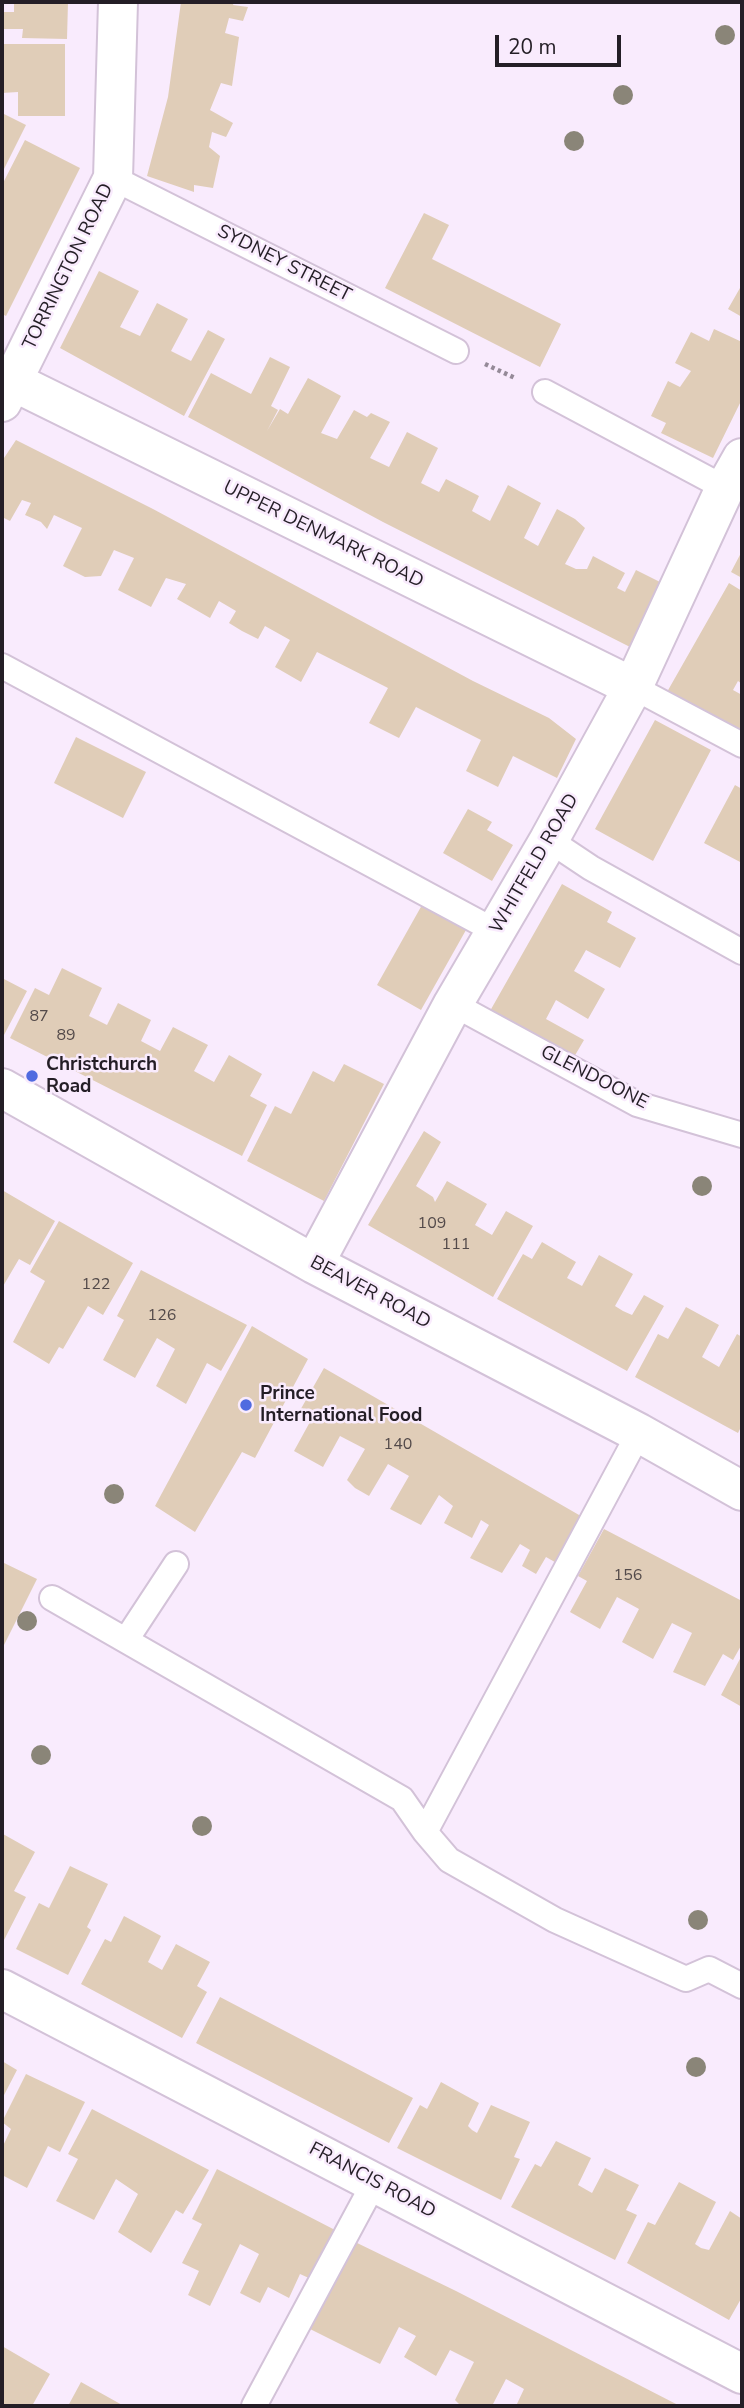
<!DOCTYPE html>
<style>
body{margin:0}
#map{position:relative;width:744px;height:2408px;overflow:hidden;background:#f9ebfd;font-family:"Nunito Sans",sans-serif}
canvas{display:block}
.frame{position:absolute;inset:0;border:4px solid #241e26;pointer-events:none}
.scale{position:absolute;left:495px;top:35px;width:126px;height:32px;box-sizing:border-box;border:4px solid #241e26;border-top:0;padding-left:9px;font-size:21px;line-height:24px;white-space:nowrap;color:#241e26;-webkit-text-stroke:5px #f9ebfd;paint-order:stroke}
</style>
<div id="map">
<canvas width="744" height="2408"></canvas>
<div class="frame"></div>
<div class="scale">20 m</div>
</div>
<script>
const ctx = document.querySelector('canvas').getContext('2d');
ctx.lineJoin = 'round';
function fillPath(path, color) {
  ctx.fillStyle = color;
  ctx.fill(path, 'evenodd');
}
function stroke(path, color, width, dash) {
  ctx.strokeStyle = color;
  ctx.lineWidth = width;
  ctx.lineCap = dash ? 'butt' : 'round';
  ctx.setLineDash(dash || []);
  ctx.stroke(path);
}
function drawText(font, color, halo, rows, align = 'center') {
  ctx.font = font + ' "Nunito Sans",sans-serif';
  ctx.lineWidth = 5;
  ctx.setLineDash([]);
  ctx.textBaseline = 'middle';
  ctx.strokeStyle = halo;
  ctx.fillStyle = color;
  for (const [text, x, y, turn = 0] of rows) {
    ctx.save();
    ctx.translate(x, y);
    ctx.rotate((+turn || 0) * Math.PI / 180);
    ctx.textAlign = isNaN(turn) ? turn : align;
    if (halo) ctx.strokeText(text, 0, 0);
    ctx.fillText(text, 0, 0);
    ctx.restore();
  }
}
const building = new Path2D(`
 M14,2H68L67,39L22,38L23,29H2V12H14Z
 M181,2H234L233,5L248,7L243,21L229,18L225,33L239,37L232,86L221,83L210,110L233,123L226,137L212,132L209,147L220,156L213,188L194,185V192L147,176L168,97Z
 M2,44H65V116H18V92L2,93Z
 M2,113L26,125L2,173Z
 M25,140L80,168L6,316L2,314V185Z
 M424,213L449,225L432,259L561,324L540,367L385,288Z
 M99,271L139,291L120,327L140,336L157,303L188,319L171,351L191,361L208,330L225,339L184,416L60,348Z
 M740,288L742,289V317L728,309Z
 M714,329L742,342V399L713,458L661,433L666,423L651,416L668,381L680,387L691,371L675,363L691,332L709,341Z
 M270,357L290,367L271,406L278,410L267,431L280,409L288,414L308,378L341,396L321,433L337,439L354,410L367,417L371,413L390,422L370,458L389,467L407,432L438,448L421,483L439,492L446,479L479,496L472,511L490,521L508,485L541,503L524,538L538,546L557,509L575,519L585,528L565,564L576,569H587L593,556L625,573L617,588L625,592L636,570L664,584L632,648L383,522L188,417L211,373L251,394Z
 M16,440L153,509L473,681L549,718L576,739L557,778L513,756L498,787L466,771L481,740L416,707L399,738L369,723L388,688L317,652L301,682L275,667L290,640L265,626L258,639L242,631L229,623L236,611L219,601L210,618L177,599L186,584L166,578L151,607L118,590L134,558L114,550L101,576L85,577L63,566L82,528L54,515L47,529L41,522L25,515L31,503L22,500L10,521L2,517V461Z
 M742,551V578L731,572Z
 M729,583L742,591V684L738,681L733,690L742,695V729L739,734L667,692Z
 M655,720L711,750L653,861L595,829Z
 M76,737L146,772L123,818L54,783Z
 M735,785L742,789V863L704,843Z
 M468,809L492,822L487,830L513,845L492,881L443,853Z
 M562,884L612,912L607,922L636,938L620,968L586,950L574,971L605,989L588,1019L556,1000L546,1019L584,1040L574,1057L490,1011Z
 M422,905L466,930L421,1010L377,985Z
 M62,968L102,988L89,1016L107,1025L118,1003L151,1020L141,1041L160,1051L173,1027L208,1045L194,1071L214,1082L229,1055L262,1074L250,1096L267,1105L242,1156L10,1038L35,988L49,995Z
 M2,978L27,991L4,1035L2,1034Z
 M344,1064L384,1084L324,1201L247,1161L275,1106L291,1114L313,1071L334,1082Z
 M424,1131L441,1142L416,1186L433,1197L435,1202L447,1181L487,1204L475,1225L492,1235L506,1211L533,1226L493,1297L368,1225Z
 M2,1190L55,1221L30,1265L19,1259L2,1288Z
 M59,1221L133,1263L103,1315L88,1306L63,1349L59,1347L49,1364L13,1342L45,1281L30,1272Z
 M542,1242L576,1262L567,1278L582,1286L599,1255L633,1274L615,1306L623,1311L632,1315L644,1295L664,1306L627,1371L497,1299L523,1254L532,1259Z
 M141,1270L247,1325L221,1371L207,1363L186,1404L156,1386L175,1349L157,1338L135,1378L103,1360L124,1320L117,1316Z
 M686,1307L719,1325L702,1357L719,1367L737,1334L742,1337V1425L738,1433L635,1377L658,1334L668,1339Z
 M252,1326L308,1359L255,1458L242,1452L195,1532L155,1506Z
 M324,1368L586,1519L560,1565L546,1557L536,1574L522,1566L530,1550L520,1544L502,1573L470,1558L489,1525L481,1520L472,1538L444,1523L453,1506L439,1495L421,1525L390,1509L409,1476L388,1464L369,1496L355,1488L347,1480L365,1449L340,1436L323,1467L294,1451L311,1420L298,1414Z
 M604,1529L742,1601V1644L733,1660L723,1654L705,1686L673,1672L692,1633L672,1623L653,1659L622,1642L639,1609L617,1597L600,1629L570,1612L587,1581L578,1576Z
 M2,1562L37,1579L2,1649Z
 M742,1655V1707L721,1695Z
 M3,1834L35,1852L14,1891L26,1897L2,1944Z
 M70,1866L108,1884L87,1927L91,1930L68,1975L16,1949L39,1903L49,1908Z
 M124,1916L161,1936L148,1962L162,1970L176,1944L210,1962L197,1986L207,1992L182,2038L81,1984L105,1939L111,1942Z
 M220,1997L413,2098L389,2143L196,2043Z
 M2,2061L17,2070L2,2099Z
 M26,2074L85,2102L60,2152L48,2146L27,2188L2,2175V2148L11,2129L2,2122Z
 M441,2082L479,2103L468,2126L472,2130L477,2133L491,2105L530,2122L514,2157L520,2159L501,2200L397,2148L420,2105L427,2109Z
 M92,2109L209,2170L183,2214L176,2210L151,2253L118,2232L138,2194L116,2179L94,2220L56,2201L78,2159L68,2154Z
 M556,2141L591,2158L578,2185L592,2193L605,2168L639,2185L626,2210L637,2215L615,2260L511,2207L535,2164L541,2167Z
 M217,2169L335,2230L311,2279L300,2274L289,2298L268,2287L260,2303L240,2293L259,2254L240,2244L210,2306L188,2295L199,2271L182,2263L202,2224L192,2219Z
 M679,2182L716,2202L695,2244L701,2248L709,2250L730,2211L742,2219V2297L729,2320L627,2263L648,2222L655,2225Z
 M353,2241L456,2291L680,2406H516L524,2389L506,2379L492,2406H461L455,2400L474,2362L450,2350L436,2376L404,2357L416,2336L399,2327L380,2364L308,2328Z
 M2,2346L50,2374L32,2406H2Z
 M81,2382L124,2406H68Z`);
const path = new Path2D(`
 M485,364L515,378`);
const service = new Path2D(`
 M113,178L456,351
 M545,392L725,488
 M2,666L497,932
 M633,687L742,745
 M549,840L591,868L742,952
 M453,1004L637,1104L742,1135
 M639,1433L425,1832L449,1860L555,1920L686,1979L709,1969L742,1986
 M52,1598L402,1799L425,1832
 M126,1640L176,1564
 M254,2406L374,2183`);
const minor = new Path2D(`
 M2,376L633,687
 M2,402L113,178L118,2
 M2,1088L314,1264L639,1433L742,1491
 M314,1264L453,1004L549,840L633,687L725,488L742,458
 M2,1989L742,2374`);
const trees = [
 [725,35],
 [623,95],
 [574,141],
 [702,1186],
 [114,1494],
 [27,1621],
 [41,1755],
 [202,1826],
 [698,1920],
 [696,2067]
];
const markers = [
 [32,1076,7,"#506be0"],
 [246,1405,7,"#506be0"]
];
const numberNames = [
 ["87",39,1017],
 ["89",66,1036],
 ["109",432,1224],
 ["111",456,1245],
 ["122",96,1285],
 ["126",162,1316],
 ["140",398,1445],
 ["156",628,1576]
];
const streetNames = [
 ["SYDNEY STREET",284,264,27],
 ["TORRINGTON ROAD",69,267,-64],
 ["UPPER DENMARK ROAD",323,535,26],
 ["WHITFELD ROAD",535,864,-60],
 ["GLENDOONE",594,1078,27],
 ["BEAVER ROAD",370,1293,28],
 ["FRANCIS ROAD",372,2181,28]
];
const poiNames = [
 ["Christchurch",46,1065],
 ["Road",46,1087],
 ["Prince",260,1394],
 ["International Food",260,1416]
];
fillPath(building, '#e0cdb8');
stroke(service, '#d3c2d8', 28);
stroke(minor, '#d3c2d8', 42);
stroke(path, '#958a98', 4.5, [3.5, 3.5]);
stroke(service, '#fff', 24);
stroke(minor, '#fff', 38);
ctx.fillStyle = '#8a8578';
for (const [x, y] of trees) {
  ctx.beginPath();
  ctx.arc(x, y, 10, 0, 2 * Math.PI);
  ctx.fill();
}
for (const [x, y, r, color] of markers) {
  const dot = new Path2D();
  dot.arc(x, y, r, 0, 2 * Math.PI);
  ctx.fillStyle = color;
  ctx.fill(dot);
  stroke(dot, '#f9ebfd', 2.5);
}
drawText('16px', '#534a4a', null, numberNames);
drawText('19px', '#241e26', '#f9ebfd', streetNames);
drawText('bold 19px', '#241e26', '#f9ebfd', poiNames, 'left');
</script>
